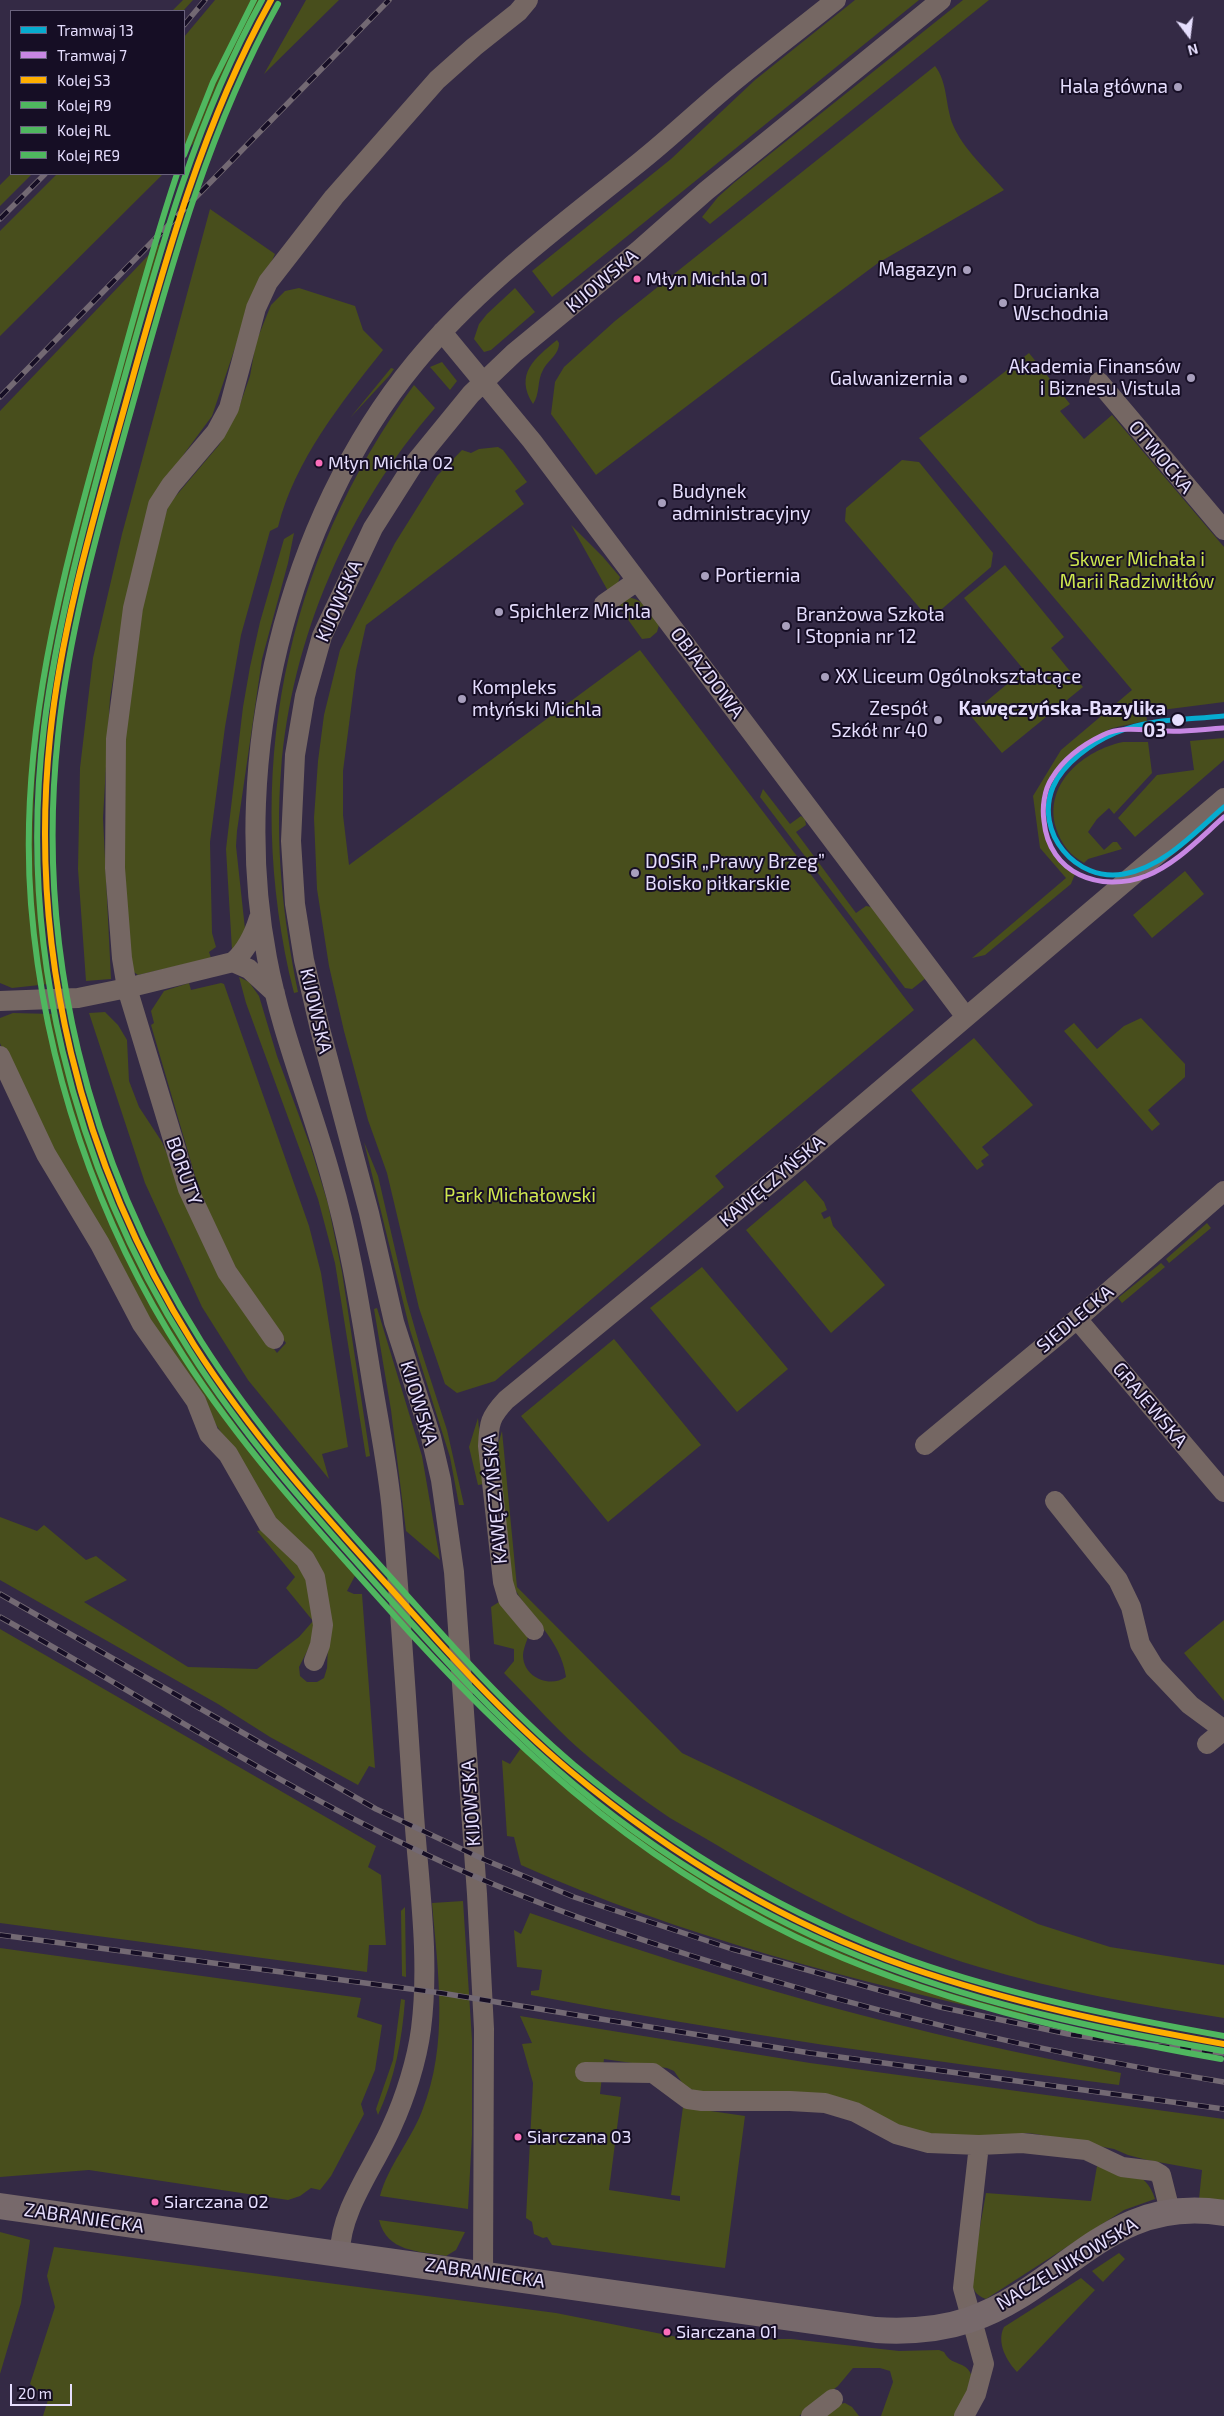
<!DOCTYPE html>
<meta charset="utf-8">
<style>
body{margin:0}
#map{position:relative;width:1224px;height:2416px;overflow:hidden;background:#342a45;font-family:"Exo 2",sans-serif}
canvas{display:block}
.legend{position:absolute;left:10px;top:10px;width:175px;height:165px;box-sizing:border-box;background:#160e25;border:1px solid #69617c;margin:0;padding:6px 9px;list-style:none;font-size:15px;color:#e6defe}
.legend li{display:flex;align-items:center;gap:10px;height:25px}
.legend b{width:25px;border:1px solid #69617c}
.north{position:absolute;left:1164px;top:10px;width:50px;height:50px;-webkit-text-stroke:4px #160e25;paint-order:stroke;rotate:165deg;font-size:14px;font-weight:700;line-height:20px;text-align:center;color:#e6defe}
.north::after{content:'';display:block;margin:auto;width:18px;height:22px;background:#e6defe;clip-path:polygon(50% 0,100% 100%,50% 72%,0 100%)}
.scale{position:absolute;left:10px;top:2384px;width:62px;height:22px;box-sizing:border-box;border:2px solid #e6defe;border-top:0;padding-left:6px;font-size:15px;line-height:18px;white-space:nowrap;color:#e6defe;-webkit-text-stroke:4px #160e25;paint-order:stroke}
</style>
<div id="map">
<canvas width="1224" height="2416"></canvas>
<ul class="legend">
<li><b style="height:6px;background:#06acd0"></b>Tramwaj 13</li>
<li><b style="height:6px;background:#c787e3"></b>Tramwaj 7</li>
<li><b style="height:6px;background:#ffae00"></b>Kolej S3</li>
<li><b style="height:6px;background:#4fb75f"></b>Kolej R9</li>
<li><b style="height:6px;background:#4fb75f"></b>Kolej RL</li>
<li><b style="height:6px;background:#4fb75f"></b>Kolej RE9</li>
</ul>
<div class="north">N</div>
<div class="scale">20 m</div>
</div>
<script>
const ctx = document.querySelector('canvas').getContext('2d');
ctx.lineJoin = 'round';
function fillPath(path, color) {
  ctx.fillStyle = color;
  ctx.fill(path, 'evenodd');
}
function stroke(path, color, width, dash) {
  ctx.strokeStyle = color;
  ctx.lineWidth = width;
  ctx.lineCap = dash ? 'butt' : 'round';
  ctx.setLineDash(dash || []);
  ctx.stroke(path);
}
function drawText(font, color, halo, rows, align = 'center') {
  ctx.font = font + ' "Exo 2",sans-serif';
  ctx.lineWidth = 4;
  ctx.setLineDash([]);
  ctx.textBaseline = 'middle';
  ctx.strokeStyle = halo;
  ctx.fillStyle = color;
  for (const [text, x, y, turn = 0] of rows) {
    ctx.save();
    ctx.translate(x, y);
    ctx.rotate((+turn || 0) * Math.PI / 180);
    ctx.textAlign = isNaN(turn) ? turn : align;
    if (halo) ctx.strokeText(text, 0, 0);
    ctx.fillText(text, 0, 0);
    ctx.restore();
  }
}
const green = new Path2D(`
 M183,0H193L183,11H172Z
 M215,0H263L231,60L197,140L184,153V37Z
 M306,0H339L264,74Z
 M855,0H919L552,297L532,271L671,159L755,80Z
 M963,0H989L710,224L702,217L718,197L735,182Z
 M935,66C948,83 945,105 953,125C963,149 987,170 1004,190L878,263L745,362L596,475L551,414L555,382L564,367L615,321Z
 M11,174H32L0,206V185Z
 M57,174H163L0,336V231Z
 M210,209L275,254L241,330L212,416L184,454L128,590L110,698L103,818L111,979L86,981L78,869L80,768L93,658L122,534Z
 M162,241C135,334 107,426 83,520C59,612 39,702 34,798C31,860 38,923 49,984L12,988L0,983V411Z
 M299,288L355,306L363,330L383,350C341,403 295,460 278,527L270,531L241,635L225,727L210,842L212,933L216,947L209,952L211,958L138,975L131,970L120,857L123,730L151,556L169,504L219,445L237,413L250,376L256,342L271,305L285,291Z
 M515,288L535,312L491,350L484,352L474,339L479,324L487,314Z
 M557,340L559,343C559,355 548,360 543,370C537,380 540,395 533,404C514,374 535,358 557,340Z
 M1029,353L1070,404L1060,411L1084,439L1112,415L1224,547V702L1146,712L1147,721C1136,723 1124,725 1113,728C1104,731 1095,739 1087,745C1054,768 1029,797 1049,841C1056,854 1066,863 1075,874L1071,884L985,955L972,958L1066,878L1040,848L1033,796L1061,750L1132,690L919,438Z
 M442,362L457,381L450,390L430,367Z
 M391,368L394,369L389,376L350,418Z
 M414,385L435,408C348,507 291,639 281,771C275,845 283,919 298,992L294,993C241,778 283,563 414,385Z
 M498,447L503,450L527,482L515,491L524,504L366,625L356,670L343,771V815L349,865L640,650L914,1010L715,1176L724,1187L495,1381L457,1393L445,1384L419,1308L387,1173L368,1120L344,1031L329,966L317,889L314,818L318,761L324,715L340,650L395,543L437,476L462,450L471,453L479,449Z
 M902,460L919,462L993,553L991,567L936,614L924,613L845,521L846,508Z
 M571,525L603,557L620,577L618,583L608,591Z
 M294,533L288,563L262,659L237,831L236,846L245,929L244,936L232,950L226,849L243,707L250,667L260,622L284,539Z
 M1005,565L1064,637L1051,648L1083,687L1002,753L970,715L1024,670L964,598Z
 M625,597C644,598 648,610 659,625L657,632L650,638L642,639L616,603Z
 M1224,738V760L1135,837L1118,818L1157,775L1194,770L1190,741Z
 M1123,742H1148L1152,773L1114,814L1109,808L1097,819L1088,832L1104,850L1113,842H1117L1122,849L1088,859L1084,863C1070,855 1061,844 1056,828C1043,784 1084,750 1123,742Z
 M763,789L790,824L801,816L805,819L806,825L796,832L856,913L866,906L872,907L926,978L912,989L905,988L760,797Z
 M1185,871L1204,894L1152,938L1133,915Z
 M239,977L249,982L259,996L277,1056L311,1148L328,1204L342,1272L370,1456L366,1457L335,1263L318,1199L246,1003Z
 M189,983L191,990L221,983L224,984L309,1226L321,1273L348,1447L322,1454L329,1479L248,1380L202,1307L145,1183L89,1013L105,1012L118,1025L127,1040L129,1081L139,1107L162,1142L187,1203L221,1276L277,1353L286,1343L252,1295L223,1247L202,1200L151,1025L154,1023L151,1011L164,991Z
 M13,1013L52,1014C87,1181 154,1318 258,1454C289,1495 324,1533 357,1572L347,1591L354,1594H362L375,1768L369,1766L358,1785L270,1737L218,1704L0,1580V1517L37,1531L44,1525L86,1560L96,1556L127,1580L84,1602L188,1667L257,1669L299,1637L313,1621L286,1588L295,1577L257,1531L262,1530L298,1558L307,1569L312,1584L318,1606L317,1632L299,1667L300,1676L307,1682H317L324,1678L327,1668L329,1623L323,1584L315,1563L303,1548L273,1522L229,1445L135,1298L69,1182L5,1056L0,1043V1018Z
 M1141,1018L1185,1064V1077L1148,1110L1160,1124L1152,1131L1064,1031L1074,1023L1097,1049L1124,1026Z
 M974,1038L1033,1105L982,1147L989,1155L981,1161L984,1165L977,1170L911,1090Z
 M364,1142L378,1176L407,1301L421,1350L447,1430L464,1505H459L450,1457L410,1330Z
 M805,1180L824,1202L827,1210L821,1213L824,1219L830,1216L833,1226L885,1285L831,1333L746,1230Z
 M1207,1223L1211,1228L1169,1263L1166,1259Z
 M1161,1263L1165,1267L1122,1303L1118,1298Z
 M702,1267L788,1369L737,1412L650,1308Z
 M377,1308L422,1456L440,1560L406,1531L391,1410L374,1309Z
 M614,1339L701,1445L608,1522L521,1416Z
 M478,1418L484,1484L478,1485L469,1447Z
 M502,1431L517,1587L682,1753L1038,1924L1110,1947L1224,1965V2018C1142,2005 1059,1991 979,1967C891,1941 809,1900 730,1853C711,1841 690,1830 670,1818C643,1800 616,1779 591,1759C559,1733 533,1702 504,1673L514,1661V1649L494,1644L491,1607L499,1602L528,1637C526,1643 523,1650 523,1656C524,1678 550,1688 566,1677C561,1639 529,1617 512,1584L498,1445Z
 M1224,1620V1701L1184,1653Z
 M0,1629L376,1846L368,1867L381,1875L386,1945H369L367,1972L0,1923Z
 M508,1728C549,1771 594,1805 643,1839C712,1887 786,1929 864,1962C917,1984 972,2000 1027,2014L1026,2019C854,1981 682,1937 521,1865L514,1837L507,1836L502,1760L510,1764L521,1748L503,1731Z
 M463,1901L472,2040V2135L468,2209L380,2196C388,2166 411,2140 422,2111C449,2044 438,1973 432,1903Z
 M405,1907L406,1977L402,1976L401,1911Z
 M530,1913C723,1981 919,2036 1121,2073L1119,2085C922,2060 726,2033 531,1995V1991L539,1990L542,1970L517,1967L514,1930L521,1934Z
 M0,1948L361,1998L357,2017L382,2025L375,2070L361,2104L364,2114L331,2176L320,2190L311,2188L300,2196L288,2200L89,2170L0,2177Z
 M401,1999L405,2000C402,2040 395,2078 378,2115L376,2109L393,2060Z
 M520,2016L810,2063L1224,2119V2202L1199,2199L1202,2170L1147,2160L1128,2155L1114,2149L1036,2134L1026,2133L990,2140L922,2136L870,2112L711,2097L685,2087L674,2071L667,2068L604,2059L600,2094L621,2097L609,2190L680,2201V2196L671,2195L683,2107L745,2116L725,2268L552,2245L547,2237L543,2238L534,2234L532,2222L526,2218L533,2083L522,2044L532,2043Z
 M1097,2166C1123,2171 1146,2169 1155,2199L1124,2210L986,2299C975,2295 972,2289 971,2277L986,2193L1091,2201Z
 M379,2220L465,2232L456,2250L446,2256C418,2251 387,2252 379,2220Z
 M0,2232L30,2240L21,2303L0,2374Z
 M54,2247L556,2313L677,2337L678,2335L709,2339H791L899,2351L939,2350L944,2352C949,2361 953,2361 962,2365C983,2375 965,2401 958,2416H881L893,2382L890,2371L880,2368H853L838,2386L799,2416H43L48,2400L30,2384L55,2307L47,2276Z
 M1119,2253L1125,2259L1103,2282L1092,2271Z
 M1081,2278L1095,2290L1017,2372C1007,2361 996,2343 1004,2327Z
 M845,2403L852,2407L859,2416H820L833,2405Z`);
const minor = new Path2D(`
 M442,332L532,441L966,1017
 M1099,382L1224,530
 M604,604L637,581
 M233,962L249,969L275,993
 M0,1001L78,998L127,988L233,962C246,951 254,934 259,918
 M0,1056L46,1154L100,1244L142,1324L196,1401L209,1434L228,1454L268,1524L305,1559L315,1577L323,1625L320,1645L314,1661
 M1077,1319L1224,1492
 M274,1339L227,1272L188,1189L127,988L122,958L115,868L116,739L133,608L158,505L171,485L216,432L229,408L256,308L268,282L334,197L437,80L474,47L518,12L528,0
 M925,1445L1077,1319L1224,1191
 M1055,1501L1118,1580L1131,1607L1140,1644L1154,1667L1190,1705L1224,1730
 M534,1630L508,1599L503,1582L488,1446C489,1423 490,1417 506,1400L785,1171L1224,798
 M1207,1744L1224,1730
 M585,2072L653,2073L688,2099L702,2101H790L825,2103L855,2112L896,2134L929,2143L979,2145L1022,2143L1086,2150L1122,2167L1154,2171L1161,2175L1170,2211
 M340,2253C340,2210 375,2166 392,2126C405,2098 417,2060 421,2029C430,1959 419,1885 414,1815C407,1714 401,1613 392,1512C388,1466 378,1420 371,1375C360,1308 350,1242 331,1177C311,1104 281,1033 267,958C229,760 286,520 415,363C479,285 563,224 641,161C671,137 698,111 727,87C763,57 800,29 836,0
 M483,2274L484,2029L477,1894L454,1572L441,1480L431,1437L394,1322L369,1213L320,1029L304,960L295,904L291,841L295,755L305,696L322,636L373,528L413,465L471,394L514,353L638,251L706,191L941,0
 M811,2416L833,2399
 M964,2416L976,2394L984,2364L963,2288L979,2145`);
const major = new Path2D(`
 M0,2206L876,2330C908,2332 939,2330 969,2320C1066,2287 1108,2194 1224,2213`);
const rail = new Path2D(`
 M184,25L205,0
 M0,219L45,174
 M0,397L389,0
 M0,1594L376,1809L485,1860L574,1897L732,1949L940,2007L1068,2034L1114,2041L1224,2053
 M0,1617C141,1695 276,1785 423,1853C509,1894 598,1926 689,1955C864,2011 1043,2053 1224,2082
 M0,1935L441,1993L810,2053L1224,2109`);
const rail1 = new Path2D(`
 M271,0C198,132 161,276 121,420C92,524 61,629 50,737C28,950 80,1164 194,1345C250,1433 320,1511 390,1588C447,1652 504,1716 570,1771C671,1855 784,1924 908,1967C1011,2003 1117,2025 1224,2044`);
const rail2 = new Path2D(`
 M262,0C189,132 153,277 112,422C85,522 57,623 44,727C17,944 72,1166 189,1350C245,1439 315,1516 385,1594C440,1655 494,1715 556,1769C658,1858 778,1929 906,1974C1009,2011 1115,2032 1223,2051`);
const rail3 = new Path2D(`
 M278,4C205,135 168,278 128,421C99,525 69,629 58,736C35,948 87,1161 201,1341C256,1428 326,1506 395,1582C452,1646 508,1709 574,1765C674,1848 787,1916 910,1960C1012,1996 1118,2017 1224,2036`);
const rail4 = new Path2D(`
 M184,155L213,82L254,0
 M177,174C150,254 129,336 106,418C62,576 18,738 31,904C44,1065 97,1222 184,1357C241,1446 313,1525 384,1604C505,1740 629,1856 796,1937C930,2001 1075,2033 1221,2059`);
const tram1 = new Path2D(`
 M1224,716C1188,720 1149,718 1115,733C1092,743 1063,763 1053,787C1034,832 1076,883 1124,874C1164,867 1195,832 1224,807`);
const tram2 = new Path2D(`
 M1223,728C1205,729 1185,732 1167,731C1146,731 1123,725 1103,735C1082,745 1064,758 1052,778C1044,790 1042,808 1044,821C1049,874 1100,893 1146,876C1176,864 1200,838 1224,817`);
const markers = [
 [1178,87,5,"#a89fbd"],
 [967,270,5,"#a89fbd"],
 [637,279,4.5,"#fb6dba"],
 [1003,303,5,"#a89fbd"],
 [1191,378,5,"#a89fbd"],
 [963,379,5,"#a89fbd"],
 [319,463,4.5,"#fb6dba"],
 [662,503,5,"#a89fbd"],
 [705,576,5,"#a89fbd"],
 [499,612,5,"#a89fbd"],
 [786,626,5,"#a89fbd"],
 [825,677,5,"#a89fbd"],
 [462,699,5,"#a89fbd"],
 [938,720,5,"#a89fbd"],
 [1178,720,7,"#e6defe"],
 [635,873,5,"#a89fbd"],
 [518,2137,4.5,"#fb6dba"],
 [155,2202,4.5,"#fb6dba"],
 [667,2332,4.5,"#fb6dba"]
];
const busNames = [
 ["Młyn Michla 01",646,279],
 ["Młyn Michla 02",328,463],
 ["Siarczana 03",527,2137],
 ["Siarczana 02",164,2202],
 ["Siarczana 01",676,2332]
];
const poiNames = [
 ["Hala główna",1168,87,"right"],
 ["Magazyn",957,270,"right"],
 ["Drucianka",1013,292],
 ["Wschodnia",1013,314],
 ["Akademia Finansów",1181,367,"right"],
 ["i Biznesu Vistula",1181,389,"right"],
 ["Galwanizernia",953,379,"right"],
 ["Budynek",672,492],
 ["administracyjny",672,514],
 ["Portiernia",715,576],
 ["Spichlerz Michla",509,612],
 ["Branżowa Szkoła",796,615],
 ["I Stopnia nr 12",796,637],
 ["XX Liceum Ogólnokształcące",835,677],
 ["Kompleks",472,688],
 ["młyński Michla",472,710],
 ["Zespół",928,709,"right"],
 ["Szkół nr 40",928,731,"right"],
 ["DOSiR „Prawy Brzeg”",645,862],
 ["Boisko piłkarskie",645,884]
];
const streetNames = [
 ["KIJOWSKA",602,281,-40],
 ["OTWOCKA",1161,457,50],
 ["KIJOWSKA",339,601,-66],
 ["OBJAZDOWA",707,673,53],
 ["KIJOWSKA",316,1011,77],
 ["BORUTY",184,1171,70],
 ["KAWĘCZYŃSKA",772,1181,-40],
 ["SIEDLECKA",1075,1319,-40],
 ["KIJOWSKA",419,1403,73],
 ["GRAJEWSKA",1150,1405,50],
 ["KAWĘCZYŃSKA",495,1499,-95],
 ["KIJOWSKA",471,1803,-94],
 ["ZABRANIECKA",84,2218,8],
 ["NACZELNIKOWSKA",1067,2264,-31],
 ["ZABRANIECKA",485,2273,8]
];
const parkNames = [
 ["Skwer Michała i",1137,560],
 ["Marii Radziwiłłów",1137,582],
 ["Park Michałowski",520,1196]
];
const stopNames = [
 ["Kawęczyńska-Bazylika",1166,709],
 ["03",1166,731]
];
fillPath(green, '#484e1c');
stroke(minor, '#756763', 20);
stroke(major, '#77696b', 26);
stroke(rail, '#736973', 5.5);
stroke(rail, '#160e25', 4, [11]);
stroke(rail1, '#ffae00', 6);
stroke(rail2, '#4fb75f', 6);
stroke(rail3, '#4fb75f', 6);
stroke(rail4, '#4fb75f', 6);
stroke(tram1, '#06acd0', 5);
stroke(tram2, '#c787e3', 5);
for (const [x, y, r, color] of markers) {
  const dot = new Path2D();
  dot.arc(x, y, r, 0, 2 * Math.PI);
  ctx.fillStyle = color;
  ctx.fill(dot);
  stroke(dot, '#160e25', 2);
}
drawText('18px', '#e6defe', '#160e25', busNames, 'left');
drawText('19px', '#e6defe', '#160e25', poiNames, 'left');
drawText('19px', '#e6defe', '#160e25', streetNames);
drawText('19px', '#cfe74f', '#160e25', parkNames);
drawText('bold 19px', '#e6defe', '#160e25', stopNames, 'right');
</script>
